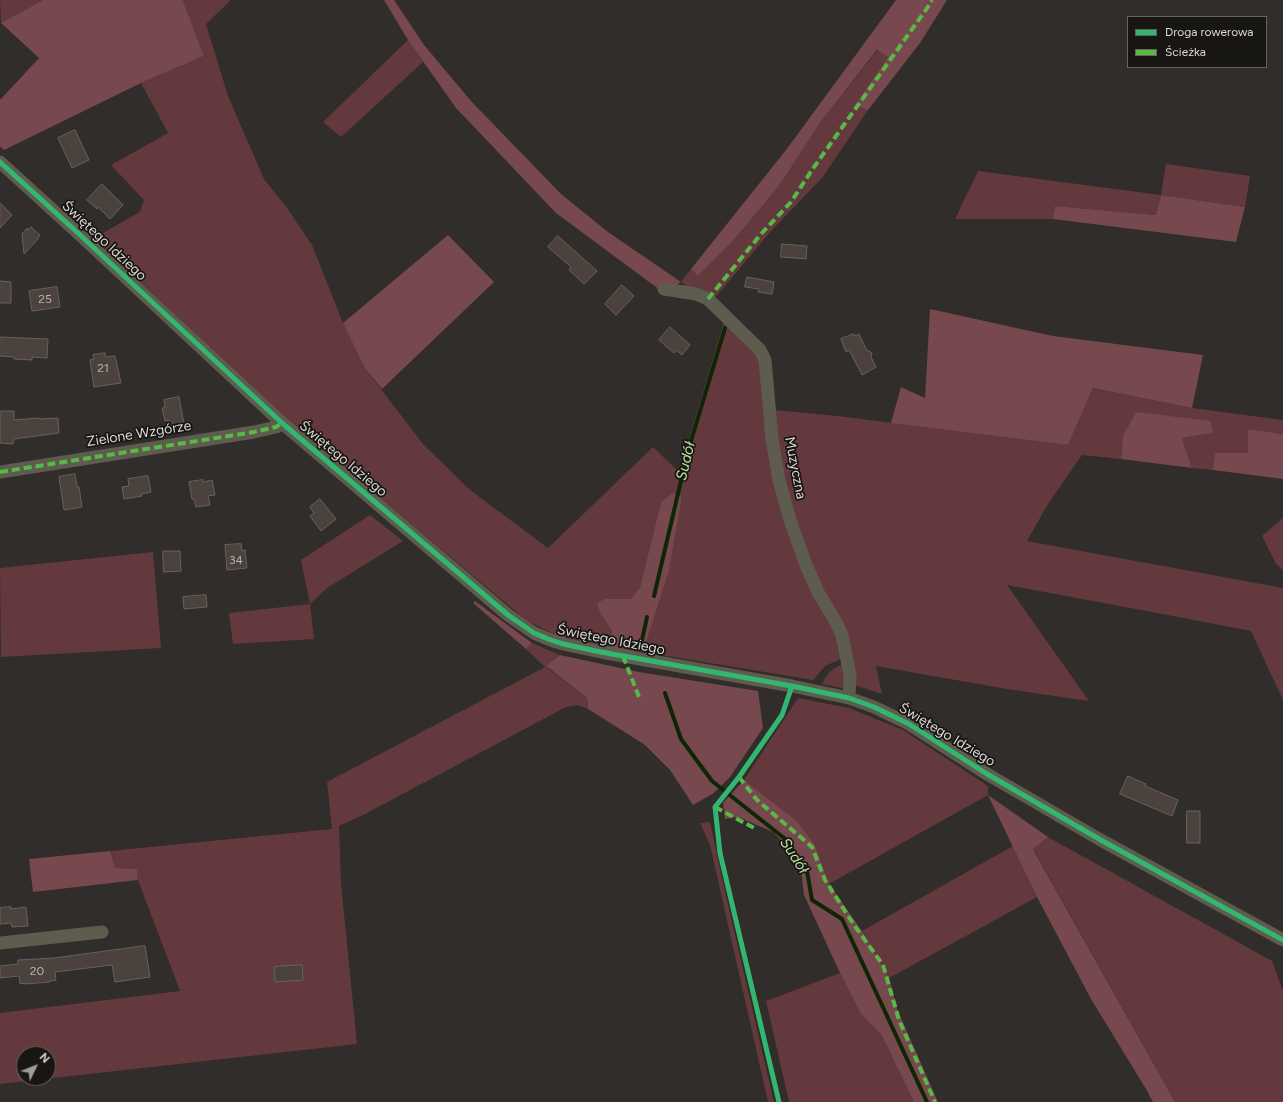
<!DOCTYPE html>
<meta charset="utf-8">
<style>
body{margin:0}
#map{position:relative;width:1283px;height:1102px;overflow:hidden;background:#302d2a;font-family:Figtree,sans-serif}
canvas{display:block}
.legend{position:absolute;left:1127px;top:16px;width:140px;height:52px;box-sizing:border-box;background:#181613;border:1px solid #666461;margin:0;padding:5px 7px;list-style:none;font-size:12px;color:#dbd8d5}
.legend li{display:flex;align-items:center;gap:8px;height:20px}
.legend b{width:20px;border:1px solid #666461}
.north{position:absolute;left:16px;top:1046px;width:40px;height:40px;box-sizing:border-box;background:#181613;border:1px solid #666461;border-radius:50%;rotate:47deg;font-size:11px;font-weight:700;line-height:16px;text-align:center;color:#dbd8d5}
.north::after{content:'';display:block;margin:auto;width:14px;height:18px;background:#9f9c99;clip-path:polygon(50% 0,100% 100%,50% 72%,0 100%)}
</style>
<div id="map">
<canvas width="1283" height="1102"></canvas>
<ul class="legend">
<li><b style="height:5px;background:#33b770"></b>Droga rowerowa</li>
<li><b style="height:5px;background:#58b947"></b>Ścieżka</li>
</ul>
<div class="north">N</div>
</div>
<script>
const ctx = document.querySelector('canvas').getContext('2d');
ctx.lineJoin = 'round';
function fillPath(path, color) {
  ctx.fillStyle = color;
  ctx.fill(path, 'evenodd');
}
function stroke(path, color, width, dash) {
  ctx.strokeStyle = color;
  ctx.lineWidth = width;
  ctx.lineCap = dash ? 'butt' : 'round';
  ctx.setLineDash(dash || []);
  ctx.stroke(path);
}
function drawText(font, color, halo, rows, align = 'center') {
  ctx.font = font + ' Figtree,sans-serif';
  ctx.lineWidth = 3.5;
  ctx.setLineDash([]);
  ctx.textBaseline = 'middle';
  ctx.strokeStyle = halo;
  ctx.fillStyle = color;
  for (const [text, x, y, turn = 0] of rows) {
    ctx.save();
    ctx.translate(x, y);
    ctx.rotate((+turn || 0) * Math.PI / 180);
    ctx.textAlign = isNaN(turn) ? turn : align;
    if (halo) ctx.strokeText(text, 0, 0);
    ctx.fillText(text, 0, 0);
    ctx.restore();
  }
}
const green = new Path2D(`
 M0,0H43L1,23Z
 M183,0H231L206,24L228,96L264,179L287,208L312,245L343,323L364,367L423,444L470,490L548,548L653,447L679,472L724,322L758,356L764,380L769,443L834,625L843,658L825,666L813,680L643,652L669,571L682,497L661,502L640,587L631,599H605L601,615L612,631L609,649L557,636L526,620L287,420L94,238L140,212L144,200L111,165L168,133L141,83L204,56Z
 M408,40L423,62L341,137L323,122Z
 M878,50L888,57L856,104L868,110L822,178L771,231L714,299L692,290L681,282L691,269L698,276L733,241L779,186L820,123Z
 M1166,164L1250,176L1245,207L1161,195L1157,215L1055,206L1053,219H955L978,171L1161,195Z
 M1093,388L1192,408L1283,420V434L1248,429V453H1215L1213,470L1192,468L1182,438L1212,433L1123,436L1121,459L1082,455L1048,504L1027,541L1283,588V700L1251,631L1152,612L1007,585L1089,701L1007,689L876,666L882,694L854,685L808,561L780,468L774,410L838,416L1068,445Z
 M370,515L403,541L327,588L310,604L314,639L233,644L229,613L310,604L301,560Z
 M1283,518V570L1276,564L1262,536Z
 M153,552L161,648L1,657L0,568Z
 M532,643L560,655L546,667L587,698L588,709L578,705L566,707L365,814L339,826L341,884L357,1044L0,1084V1013L180,991L138,880L137,869L115,868L110,851L332,829L327,782L545,667L526,649ZM24,1054H48V1078H24Z
 M844,664L846,683L842,688L822,684C828,672 832,668 844,664Z
 M798,698L849,708L903,730L988,786V795L829,884L815,845L797,821L744,780Z
 M710,822L724,887L774,1102H768L710,845L700,823Z
 M1048,837L1272,961L1283,991V1102H1175L1033,848Z
 M1013,846L1037,897L889,978L862,931Z
 M840,973L861,1014L881,1034L914,1102H789L766,1001Z`);
const forest = new Path2D(`
 M43,0H183L204,56L141,83L4,150L0,146V100L39,58L1,23Z
 M384,0H394L424,45L471,101L561,194L608,232L681,282L664,293L556,213L456,108L408,40Z
 M896,0H947L920,43L868,110L855,105L888,57L877,50L820,123L779,186L733,241L698,276L691,269L786,150Z
 M1161,195L1245,207L1236,242L1053,219L1055,206L1156,215Z
 M448,235L494,282L382,389L364,367L343,323Z
 M930,309L1053,336L1203,355L1192,408L1093,388L1068,445L891,423L901,387L925,398Z
 M1136,412L1211,421L1213,433L1182,438L1192,468L1121,459L1123,436Z
 M1248,429L1283,434V479L1213,470L1215,453H1248Z
 M673,493L682,497L669,571L643,652L609,649L612,631L601,615L597,603L605,599H631L640,587L661,502Z
 M475,601L532,643L526,649L473,603Z
 M560,655L639,672L758,691L763,728L730,777L714,793L693,805L670,770L645,745L588,709L587,698L546,666Z
 M744,780L797,821L815,845L829,884L862,931L889,978L897,1009L938,1102H914L881,1034L861,1014L840,973L804,895L801,870L791,851L773,832L738,817L725,819L723,803Z
 M988,795L1048,837L1033,849L1175,1102H1153L1146,1089L1091,999L1037,897Z
 M110,851L115,868L137,869L138,880L33,892L29,859Z`);
const stream = new Path2D(`
 M654,596L688,451L725,328
 M642,640L647,617
 M665,693L681,739L712,781L784,838L807,871L812,900L842,919L927,1102`);
const building = new Path2D(`
 M75,130L89,160L72,168L58,138Z
 M102,184L123,205L110,219L98,207L97,209L87,200Z
 M0,203L12,215L0,228Z
 M31,227L40,235L38,238V239L24,254L22,234L27,228L28,230Z
 M558,236L597,271L584,284L569,270L571,267L548,247Z
 M782,244L807,246L806,259L781,257Z
 M747,277L774,282L772,294L758,292L759,289L745,287Z
 M0,281L11,282V303H0Z
 M622,285L634,296L616,315L605,304Z
 M57,287L60,307L32,311L29,291Z
 M670,327L690,345L682,355L676,350L674,353L659,340Z
 M854,334L855,336L859,334L866,349L872,353L871,357L876,367L862,375L849,350L846,352L841,339Z
 M0,337L48,339L47,358L32,357V360L14,359V357L0,356Z
 M105,353L106,357L115,356L121,383L94,387L90,360L94,359L93,355Z
 M179,397L184,424L169,427L168,420L165,421L162,408H165L164,400Z
 M1,411H14V420L39,418L40,419L58,418L59,433L14,439L13,444L0,443V415H1Z
 M75,474L77,487H79L82,507L64,510L59,477Z
 M148,476L151,492L141,494L142,496L124,499L122,487L129,486L128,479Z
 M203,480V482L212,480L215,495L208,496L210,505L196,507L194,499H192L189,482Z
 M320,499L336,519L321,531L310,516L314,513L310,507Z
 M241,544L242,551L245,550L247,568L227,570L225,545Z
 M163,551H180L181,571L164,572Z
 M206,595L207,607L184,609L183,597Z
 M1128,776L1146,784L1145,786L1178,800L1172,816L1120,794Z
 M1187,811H1200V843H1187Z
 M11,907V909L26,907L28,926L12,927L11,923L0,924V908Z
 M145,946L150,977L115,982L112,965L55,972L56,980L50,981V982L25,984V983L20,984L19,976L0,978V966L18,964V960L54,958Z
 M302,965L303,980L275,982L274,967Z`);
const minor = new Path2D(`
 M0,162L78,233L282,423L508,615L534,633L548,639L563,644L601,652L792,686L849,698L874,707L909,724L987,774L1099,839L1283,940
 M664,289L696,294L708,299L760,350L765,360L772,439L779,480L790,520L806,565L819,594L836,622L842,635L850,675L849,698
 M0,472L254,432L276,427L282,423
 M0,943L102,932`);
const quiet = new Path2D(`
 M708,299L761,234L791,202L814,167L930,4L932,0
 M0,472L254,432L276,427L282,423
 M623,656L639,697
 M739,777L757,800L812,847L825,880L854,925L883,965L899,1020L935,1102
 M715,807L754,828`);
const cycleway = new Path2D(`
 M0,162L78,233L282,423L508,615L534,633L548,639L563,644L601,652L792,686L849,698L874,707L909,724L987,774L1099,839L1283,940
 M779,1102L720,853L715,807L739,777L782,715L792,686`);
const numberNames = [
 ["25",45,299],
 ["21",103,368],
 ["34",236,560],
 ["20",37,971]
];
const streetNames = [
 ["Świętego Idziego",104,241,43],
 ["Zielone Wzgórze",139,434,-9],
 ["Świętego Idziego",343,459,40],
 ["Muzyczna",795,468,79],
 ["Świętego Idziego",611,640,11],
 ["Świętego Idziego",947,735,31]
];
const waterNames = [
 ["Sudół",686,461,-76],
 ["Sudół",794,856,57]
];
fillPath(green, '#63393e');
fillPath(forest, '#77484d');
stroke(stream, '#0e2604', 4);
fillPath(building, '#4c423d');
stroke(building, '#656260', 1);
stroke(minor, '#5d5c4f', 13);
stroke(quiet, '#58b947', 4, [8, 4]);
stroke(cycleway, '#33b770', 5);
drawText('12px', '#b7b2af', null, numberNames);
drawText('14px', '#dbd8d5', '#181613', streetNames);
drawText('italic 15px', '#b7e6a1', '#181613', waterNames);
</script>
